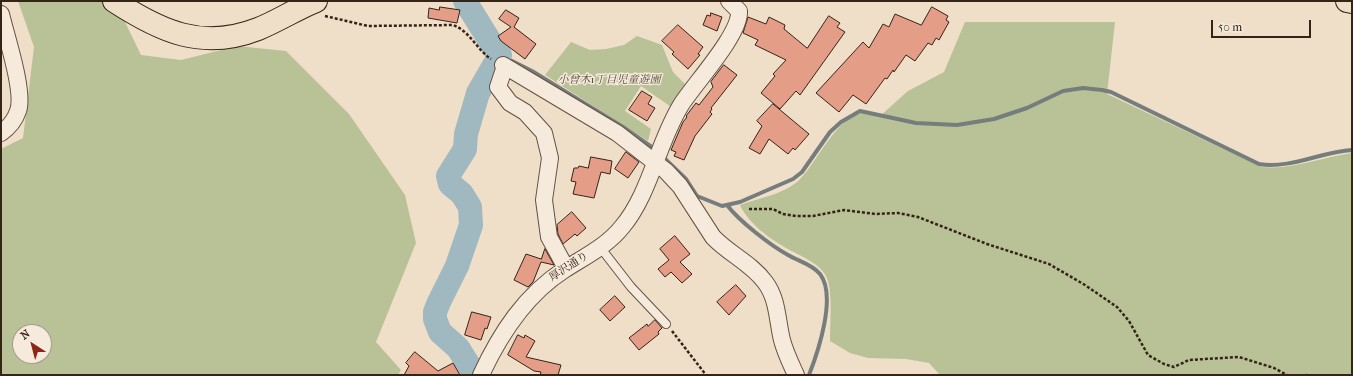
<!DOCTYPE html>
<meta charset="utf-8">
<style>
body{margin:0}
#map{position:relative;width:1353px;height:376px;overflow:hidden;background:#efdfc8;font-family:"IM FELL French Canon",serif}
canvas{display:block}
.frame{position:absolute;inset:0;border:2px solid #362317;pointer-events:none}
.north{position:absolute;left:12px;top:324px;width:40px;height:40px;box-sizing:border-box;background:#f5eadb;border:1px solid #a99a8d;border-radius:50%;rotate:324deg;font-size:11px;font-weight:700;line-height:16px;text-align:center;color:#362317}
.north::after{content:'';display:block;margin:auto;width:14px;height:18px;background:#8f2418;clip-path:polygon(50% 0,100% 100%,50% 72%,0 100%)}
.scale{position:absolute;left:1211px;top:20px;width:100px;height:18px;box-sizing:border-box;border:2px solid #362317;border-top:0;padding-left:5px;font-size:12px;line-height:14px;white-space:nowrap;color:#362317;-webkit-text-stroke:3px #f5eadb;paint-order:stroke}
</style>
<div id="map">
<canvas width="1353" height="376"></canvas>
<div class="frame"></div>
<div class="north">N</div>
<div class="scale">50 m</div>
</div>
<script>
const ctx = document.querySelector('canvas').getContext('2d');
ctx.lineJoin = 'round';
function fillPath(path, color) {
  ctx.fillStyle = color;
  ctx.fill(path, 'evenodd');
}
function stroke(path, color, width, dash) {
  ctx.strokeStyle = color;
  ctx.lineWidth = width;
  ctx.lineCap = dash ? 'butt' : 'round';
  ctx.setLineDash(dash || []);
  ctx.stroke(path);
}
function drawText(font, color, halo, rows, align = 'center') {
  ctx.font = font + ' "IM FELL French Canon","Noto Serif JP",serif';
  ctx.lineWidth = 3;
  ctx.setLineDash([]);
  ctx.textBaseline = 'middle';
  ctx.strokeStyle = halo;
  ctx.fillStyle = color;
  for (const [text, x, y, turn = 0] of rows) {
    ctx.save();
    ctx.translate(x, y);
    ctx.rotate((+turn || 0) * Math.PI / 180);
    ctx.textAlign = isNaN(turn) ? turn : align;
    if (halo) ctx.strokeText(text, 0, 0);
    ctx.fillText(text, 0, 0);
    ctx.restore();
  }
}
const green = new Path2D(`
 M18,1H115L141,55L181,60L237,46L286,51L349,114L405,195L416,243L376,342L401,370L398,375H1V149L23,138L34,47ZM20,332H44V356H20Z
 M965,22H1115L1107,94L1262,167C1293,170 1322,157 1352,153V375H940L929,363L906,359L868,358L850,353L830,341C830,323 832,303 829,285C826,263 798,256 781,245C766,236 747,221 740,205C759,198 781,195 797,182C815,167 839,111 864,113C869,114 874,116 879,117L908,91L944,72Z
 M637,36L662,45L673,72L687,86L674,109L641,86L625,111L651,129L648,141L545,75L571,42L590,50L606,49L624,45Z`);
const stream = new Path2D(`
 M500,55L532,71L623,127L656,150
 M661,155L686,179L697,196L722,206L740,202L793,179L802,172L830,132L841,122L860,111L916,123L957,125L994,119L1027,108L1063,91L1083,88L1102,90L1111,92L1259,164C1291,169 1320,152 1352,150
 M727,205C739,221 770,245 788,255C798,261 812,264 820,274C837,296 818,352 809,375`);
const river = new Path2D(`
 M465,1L496,51L500,55L478,93L466,134L465,149L448,176L450,184L462,194L470,207L471,225L457,266L439,302L435,312V319L440,332L458,348L475,375`);
const building = new Path2D(`
 M440,7L460,10L457,23L428,18L429,8L439,10Z
 M932,7L948,16L946,20L949,22L939,40L936,38L932,45L928,43L915,61L906,55L894,72L893,70L887,79L885,78L866,104L853,95L839,112L816,93L863,42L869,48L883,24L889,27L895,14L921,25Z
 M506,10L519,18L514,27L536,44L525,59L501,41L498,36L511,27L499,19Z
 M711,13L722,17L717,31L703,25L707,15L710,16Z
 M829,16L840,23L837,27L845,32L800,95L796,91L780,109L761,93L775,76L773,74L786,60L755,45L758,40L743,33L748,17L766,24L769,17L785,25L784,29L807,48Z
 M678,25L703,47L698,54L700,55L688,69L672,54L674,52L662,41Z
 M724,65L737,75L711,108L712,109L710,112L712,114L695,136L684,160L674,156L676,152L671,150L683,122L687,117L686,116L696,103L699,105L713,87L711,82Z
 M642,91L652,97L648,104L655,108L647,121L629,110Z
 M773,104L809,134L795,150L793,148L788,154L769,139L760,154L749,148L762,126L757,121Z
 M626,152L639,162L628,178L615,169Z
 M591,157L612,161L610,174L601,172L594,198L573,194L576,182L571,181L574,168H578L579,166L588,168Z
 M572,212L586,228L577,236L575,234L563,244L558,234L557,225Z
 M675,236L690,254L680,262L692,274L682,283L671,272L665,277L658,269L669,260L660,249Z
 M545,249L554,265L541,262L533,282L528,287L514,280L526,254L541,259Z
 M736,285L746,296L729,315L717,302Z
 M615,296L625,307L610,321L600,310Z
 M472,312L491,317L487,329L485,328L481,340L465,335Z
 M655,320L662,328L658,332L659,334L639,350L629,338L647,324L648,326Z
 M518,335L524,338L525,335L535,341L526,357L561,365L558,375H540L541,372L534,371L508,355Z
 M415,352L438,371L453,363L460,375H404L409,366L406,363Z`);
const path = new Path2D(`
 M325,16L368,26L453,25C470,31 477,50 491,59
 M749,209H773L783,214L796,216H813L844,210L875,214L898,213L918,217L987,244L1049,264L1085,285L1117,307L1129,321L1148,355L1164,364L1174,367L1189,360L1239,357L1274,368L1287,375
 M672,331L706,375
 M1306,375H1307`);
const service = new Path2D(`
 M600,247L631,287L666,324`);
const minor = new Path2D(`
 M1,14C6,36 25,92 18,111C15,120 8,128 1,133
 M503,65L617,133L666,171L680,186L713,237C729,254 751,263 765,282C778,299 777,320 782,340C785,352 791,364 796,375
 M505,66L498,87L510,103L525,112L544,133L550,158L544,200L549,237L566,268
 M481,375C500,334 525,295 564,270C584,257 607,246 622,227C650,194 658,142 681,105C694,84 741,34 739,11L729,1`);
const primary = new Path2D(`
 M114,1C160,31 202,51 258,29C278,21 296,9 316,1
 M1347,1L1352,2`);
const parkNames = [
 ["小曾木1丁目児童遊園",609,80]
];
const streetNames = [
 ["厚沢通り",569,267,-33]
];
fillPath(green, '#b8c296');
stroke(stream, '#767d7d', 4);
stroke(river, '#a0b9c1', 24);
fillPath(building, '#e49d86');
stroke(building, '#362317', 1);
stroke(service, '#645243', 10);
stroke(minor, '#645243', 18);
stroke(primary, '#362317', 24);
stroke(path, '#362317', 2.5, [3, 2]);
stroke(service, '#f5eadb', 8);
stroke(minor, '#f5eadb', 16);
stroke(primary, '#efdfc8', 22);
drawText('italic 11px', '#564b37', '#f5eadb', parkNames);
drawText('11px', '#362317', '#f5eadb', streetNames);
</script>
